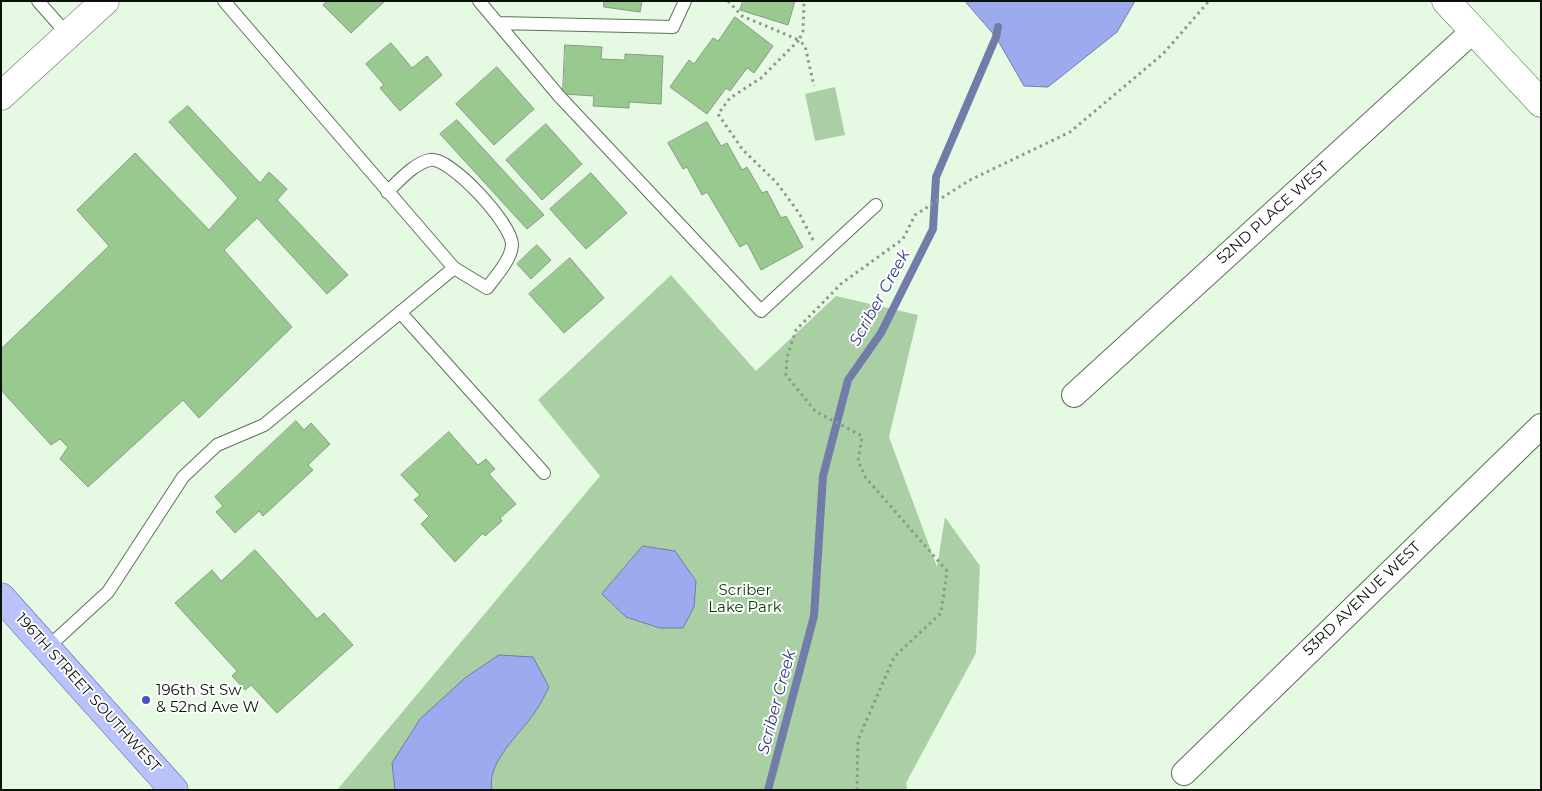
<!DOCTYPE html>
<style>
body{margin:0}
#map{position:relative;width:1542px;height:791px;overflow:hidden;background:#e6fae3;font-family:Montserrat,sans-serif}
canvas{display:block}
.frame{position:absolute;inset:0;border:2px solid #0b110a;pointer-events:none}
</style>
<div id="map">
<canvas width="1542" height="791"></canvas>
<div class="frame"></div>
</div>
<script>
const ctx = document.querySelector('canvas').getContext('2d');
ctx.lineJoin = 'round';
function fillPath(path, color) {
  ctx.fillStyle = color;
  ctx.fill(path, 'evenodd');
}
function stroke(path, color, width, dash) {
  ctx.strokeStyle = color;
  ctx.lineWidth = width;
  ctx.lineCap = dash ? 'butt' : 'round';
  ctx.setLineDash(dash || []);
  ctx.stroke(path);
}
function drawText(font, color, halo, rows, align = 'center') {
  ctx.font = font + ' Montserrat,sans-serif';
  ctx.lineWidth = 4;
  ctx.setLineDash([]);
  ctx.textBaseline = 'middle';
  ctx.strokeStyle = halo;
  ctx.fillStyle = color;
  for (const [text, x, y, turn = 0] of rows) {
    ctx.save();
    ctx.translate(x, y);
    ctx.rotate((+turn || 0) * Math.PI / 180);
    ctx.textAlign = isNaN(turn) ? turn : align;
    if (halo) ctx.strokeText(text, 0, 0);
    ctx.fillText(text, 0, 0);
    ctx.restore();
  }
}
const green = new Path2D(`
 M835,87L845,135L815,141L805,94Z
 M671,275L756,371L836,296L918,315L889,437L937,567L945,517L980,566L976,653L906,783L907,790H337L600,476L538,400Z`);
const water = new Path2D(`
 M965,1H1135L1117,32L1048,87L1024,86L996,37Z
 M643,546L675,551L696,581L694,607L683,628H660L626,617L602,594Z
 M499,655L533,657L549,687C544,697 539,707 533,715C519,735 486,763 492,790H395L392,763L420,719L465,678Z`);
const stream = new Path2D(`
 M768,790L814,616L823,476L848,380L881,333L933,229L936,177L996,37L998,27`);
const building = new Path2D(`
 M327,1H385L351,33L323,5Z
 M604,1H642L640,12L604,7Z
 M743,1H795L788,25L740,10Z
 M735,17L773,46L754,73L747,68L730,91L726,88L707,114L670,87L689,60L694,64L713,38L718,41Z
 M391,43L412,68L427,56L442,75L400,111L380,88L384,85L366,64Z
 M565,45L602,47L601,59L625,60V54L663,56L661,104L629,102V108L593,106L594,96L563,94Z
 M497,67L534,109L494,145L456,104Z
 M188,106L260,183L269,172L287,189L277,200L348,275L327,294L257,218L224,250L292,327L199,418L183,400L88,487L60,459L68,447L60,439L51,445L1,390V349L109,246L77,210L135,153L209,230L238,198L169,122Z
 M457,120L544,215L527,229L440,134Z
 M707,122L721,146L727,143L742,170L747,167L762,193L767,191L781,218L786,216L803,247L761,270L747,243L740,247L707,192L702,195L687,167L683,169L668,143Z
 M546,124L582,164L542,200L506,160Z
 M591,173L627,213L586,249L550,209Z
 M537,245L551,260L531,279L517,264Z
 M570,258L604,298L564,333L529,294Z
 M296,421L304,430L311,423L330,444L308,465L313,470L263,516L259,511L235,533L216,512L223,506L215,497Z
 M449,432L478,465L486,459L495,469L489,474L516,504L500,518L502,521L485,536L483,533L455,562L421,524L429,516L414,500L420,495L401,475Z
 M255,550L317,619L324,613L353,645L277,713L251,685L245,690L232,676L237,671L175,603L212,570L221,581Z`);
const path = new Path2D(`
 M728,1L742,16L799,40L803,31L804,1
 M813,240L799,213L776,182L743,150L718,114L730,98L761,78L799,40L805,46L814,86
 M857,790L858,740L894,657L941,613L947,571L866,478L858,461L862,436L815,411L786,375L787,357L796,330L842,283L903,239L915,215L970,180L1070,132L1163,54L1209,1`);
const service = new Path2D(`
 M38,1L68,35
 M224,1L454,268L487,288C496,276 511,260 512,245C513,225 450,156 430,160C414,163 398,182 387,192
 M479,1L559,96L761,311L876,205
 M498,23L673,27L685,1
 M400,312L544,473
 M47,648L108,592L183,477L217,445L264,425L454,268`);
const minor = new Path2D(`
 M1074,395L1473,31
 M1184,773L1541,426`);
const tertiary = new Path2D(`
 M1446,1L1541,103
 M1,96L105,1`);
const primary = new Path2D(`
 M1,597L174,790`);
const markers = [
 [146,700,5,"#4a51c6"]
];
const streetNames = [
 ["52ND PLACE WEST",1273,213,-42],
 ["53RD AVENUE WEST",1362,599,-44],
 ["196TH STREET SOUTHWEST",88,693,48]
];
const parkNames = [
 ["Scriber",745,591],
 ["Lake Park",745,608]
];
const poiNames = [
 ["196th St Sw",156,691],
 ["& 52nd Ave W",156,708]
];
const waterNames = [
 ["Scriber Creek",880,298,-61],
 ["Scriber Creek",777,702,-75]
];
fillPath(green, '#aacfa4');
fillPath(water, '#9daaed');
stroke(water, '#717ca9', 1);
stroke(stream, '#717ca9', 8);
fillPath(building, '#98ca90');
stroke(building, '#899a86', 1);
stroke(service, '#5f705c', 14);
stroke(minor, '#5f705c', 26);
stroke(tertiary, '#5f705c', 29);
stroke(primary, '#5e69a4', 29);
stroke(path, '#8a9988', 3, [2.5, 4]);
stroke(service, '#fff', 12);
stroke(minor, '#fff', 24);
stroke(tertiary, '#fff', 28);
stroke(primary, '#b9c2fa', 28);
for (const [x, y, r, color] of markers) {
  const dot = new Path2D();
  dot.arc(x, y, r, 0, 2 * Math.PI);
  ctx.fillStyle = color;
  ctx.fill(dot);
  stroke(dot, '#fff', 2);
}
drawText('15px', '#0b110a', '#fff', streetNames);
drawText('15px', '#063b00', '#fff', parkNames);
drawText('15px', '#0b110a', '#fff', poiNames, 'left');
drawText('italic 16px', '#323784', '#fff', waterNames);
</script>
